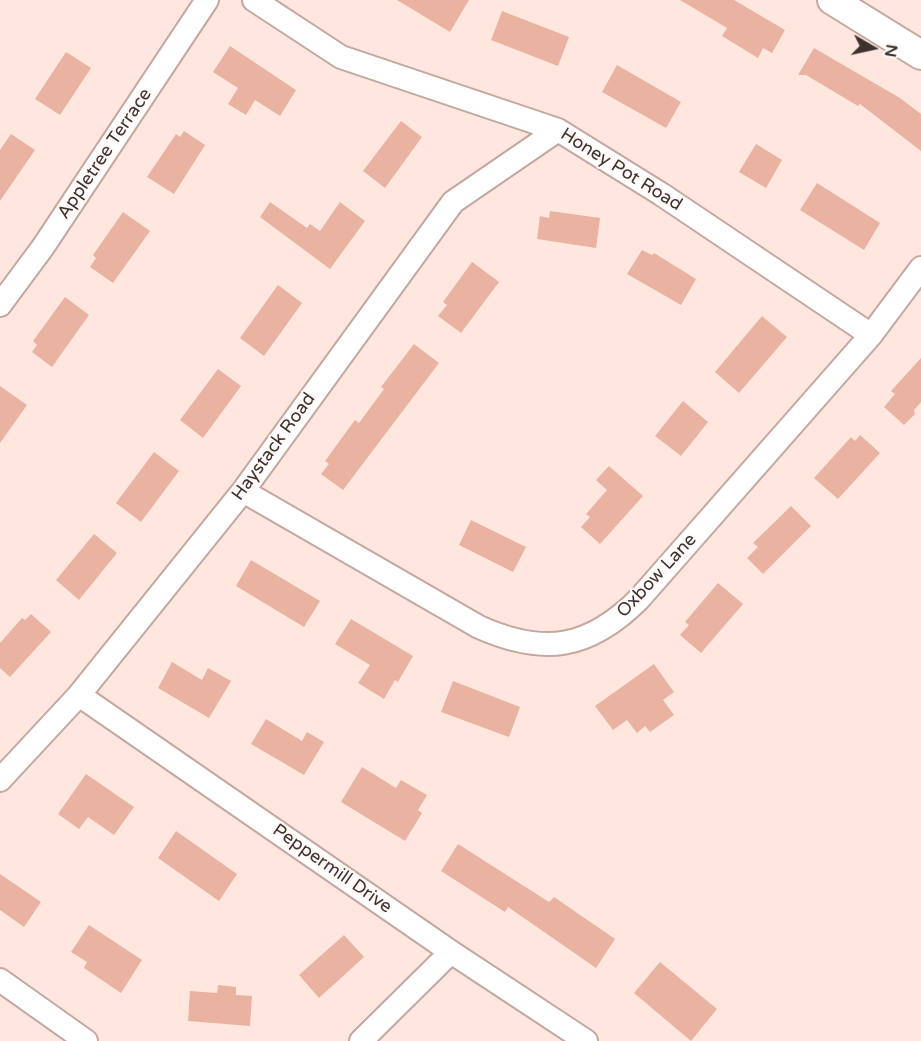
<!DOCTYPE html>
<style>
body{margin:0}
#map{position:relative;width:921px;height:1041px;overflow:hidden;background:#ffe7df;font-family:"Varela Round",sans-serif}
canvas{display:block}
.north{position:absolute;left:843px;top:18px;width:60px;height:60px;-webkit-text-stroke:4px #fff9f7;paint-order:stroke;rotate:99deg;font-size:16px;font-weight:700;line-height:24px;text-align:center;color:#3e322f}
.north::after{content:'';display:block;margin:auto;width:21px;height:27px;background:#3e322f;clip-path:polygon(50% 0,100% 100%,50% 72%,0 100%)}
</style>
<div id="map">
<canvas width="921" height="1041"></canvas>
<div class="north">N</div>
</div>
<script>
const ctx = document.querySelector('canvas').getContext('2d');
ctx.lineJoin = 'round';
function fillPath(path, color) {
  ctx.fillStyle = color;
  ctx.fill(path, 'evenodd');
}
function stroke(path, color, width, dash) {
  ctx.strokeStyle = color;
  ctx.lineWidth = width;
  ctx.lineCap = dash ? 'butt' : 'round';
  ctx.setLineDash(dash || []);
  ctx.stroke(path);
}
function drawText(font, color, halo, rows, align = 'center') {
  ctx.font = font + ' "Varela Round",sans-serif';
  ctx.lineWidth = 4.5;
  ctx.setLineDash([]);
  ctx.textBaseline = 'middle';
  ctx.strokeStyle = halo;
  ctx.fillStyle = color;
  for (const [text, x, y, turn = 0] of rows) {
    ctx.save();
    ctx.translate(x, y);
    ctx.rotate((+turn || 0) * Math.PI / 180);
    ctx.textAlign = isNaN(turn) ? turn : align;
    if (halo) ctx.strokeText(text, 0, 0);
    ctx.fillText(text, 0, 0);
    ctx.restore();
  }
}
const building = new Path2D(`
 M397,0H469L450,32Z
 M680,0H734L785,30L772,53L763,48L758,58L722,36L727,28Z
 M502,11L569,37L558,66L491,40Z
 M230,46L296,90L280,116L255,100L246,115L228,104L238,88L213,72Z
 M814,48L900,98L921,114V151L860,104L858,106L806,75H798Z
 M66,52L91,68L60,115L35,99Z
 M617,65L681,102L666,128L602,92Z
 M401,121L422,137L385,188L363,171Z
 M184,131L205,145L174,194L147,177L176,134L180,137Z
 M11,134L35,150L0,201V150Z
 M756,144L782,160L766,188L739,172Z
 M817,183L880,223L864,250L800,210Z
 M270,202L307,228L310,224L320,231L340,202L365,221L330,269L260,217Z
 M550,211L600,218L596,248L537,239L540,216L549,218Z
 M123,212L150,231L113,283L90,267L96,258L93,255Z
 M642,250L652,255L654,253L696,279L681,305L627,274Z
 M472,262L499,282L461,333L438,316L447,305L443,302Z
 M278,285L302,303L264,356L240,338Z
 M65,297L89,315L52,367L32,352L37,345L33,341Z
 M762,316L787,337L739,393L715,372Z
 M414,344L439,363L343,490L321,474L329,464L325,461L355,420L359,423L384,389L381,387Z
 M921,358V402L914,410L915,414L904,425L884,407L895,394L891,391Z
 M218,369L241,386L203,438L180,420Z
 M0,386L27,405L0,443Z
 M683,401L708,422L681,456L655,436Z
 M860,435L880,453L838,499L814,478L851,437L855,441Z
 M154,452L179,471L141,522L116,503Z
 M609,466L643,496L600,544L581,527L590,517L586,514L607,490L596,480Z
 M791,506L811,526L763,574L747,558L758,547L753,543Z
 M471,520L526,547L513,572L459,545Z
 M94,534L117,553L79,600L56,580Z
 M251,560L320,601L304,627L236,586Z
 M718,583L743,604L701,653L680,635L689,625L685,622Z
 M31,614L51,632L10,677L0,668V643L22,618L25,620Z
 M351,619L413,656L398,682L395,680L384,699L358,683L370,665L335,644Z
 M172,662L202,680L208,668L231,681L209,718L158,688Z
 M654,664L674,692L663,700L674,715L650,732L645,726L637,733L627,720L613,730L595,706Z
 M453,681L520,707L509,737L441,712Z
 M266,719L302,741L307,732L324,742L304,775L251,744Z
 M362,767L396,788L401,780L427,795L418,810L422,813L405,841L341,802Z
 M86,774L134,807L114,835L88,817L79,829L58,814Z
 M176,831L237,874L219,901L158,858Z
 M458,844L549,902L554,897L615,939L596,968L508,907L505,912L441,871Z
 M0,874L41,902L24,927L0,910Z
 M89,925L142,960L121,993L84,968L87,962L71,952Z
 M344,935L364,957L319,998L299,975Z
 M660,962L717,1009L691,1041L634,993Z
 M218,985L236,987V995L252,996L250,1026L188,1021L190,991L217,993Z`);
const minor = new Path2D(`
 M254,0L341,57L558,130L661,194L871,335
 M0,305L43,247L207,0
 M243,491L479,627C544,656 589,649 639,599L871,335L921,268
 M79,695L451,952L586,1041
 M0,780L79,695L243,491L453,202L558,130
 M0,980L86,1041
 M361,1041L451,952`);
const tertiary = new Path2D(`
 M832,0L921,55`);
const streetNames = [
 ["Appletree Terrace",105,154,-56],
 ["Honey Pot Road",621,170,32],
 ["Haystack Road",274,447,-54],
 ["Oxbow Lane",657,576,-47],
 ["Peppermill Drive",332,869,35]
];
fillPath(building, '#e9b2a1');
stroke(minor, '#c4a79f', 26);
stroke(tertiary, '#c4a79f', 32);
stroke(minor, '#fff', 22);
stroke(tertiary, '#fff', 28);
drawText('18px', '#3e322f', '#fff9f7', streetNames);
</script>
